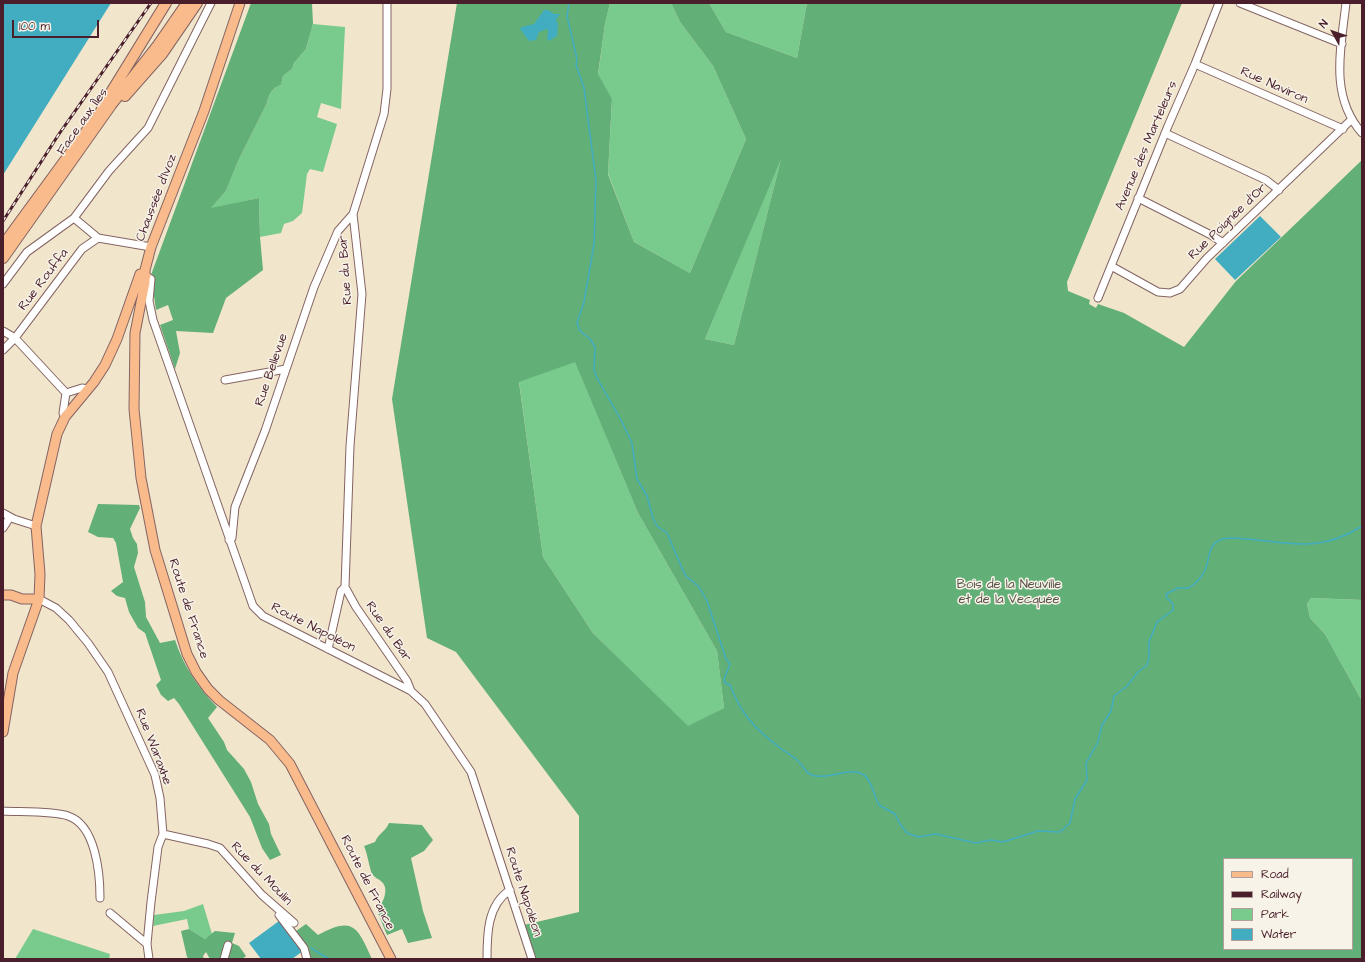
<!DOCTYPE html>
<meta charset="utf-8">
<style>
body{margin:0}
#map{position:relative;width:1365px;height:962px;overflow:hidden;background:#f1e5cc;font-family:"Architects Daughter",sans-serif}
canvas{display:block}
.frame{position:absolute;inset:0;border:4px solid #4a1f2b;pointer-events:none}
.legend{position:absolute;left:1223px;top:858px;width:130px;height:92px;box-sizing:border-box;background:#f7f3e8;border:1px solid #b29e9c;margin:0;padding:5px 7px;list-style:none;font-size:12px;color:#4a1f2b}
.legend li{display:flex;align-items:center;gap:8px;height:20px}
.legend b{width:20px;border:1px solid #b29e9c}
.north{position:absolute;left:1313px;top:12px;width:40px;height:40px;-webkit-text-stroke:3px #f7f3e8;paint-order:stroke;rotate:310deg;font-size:11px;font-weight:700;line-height:16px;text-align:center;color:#4a1f2b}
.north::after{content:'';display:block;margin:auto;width:14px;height:18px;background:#4a1f2b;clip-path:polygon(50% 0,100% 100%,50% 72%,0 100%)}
.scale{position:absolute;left:12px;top:20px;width:87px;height:18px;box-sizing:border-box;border:2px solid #4a1f2b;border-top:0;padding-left:5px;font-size:12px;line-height:14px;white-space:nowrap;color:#4a1f2b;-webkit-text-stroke:3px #f7f3e8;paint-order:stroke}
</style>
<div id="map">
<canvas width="1365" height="962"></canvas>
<div class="frame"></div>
<ul class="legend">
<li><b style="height:5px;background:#fabb8c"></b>Road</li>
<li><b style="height:5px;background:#4a1f2b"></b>Railway</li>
<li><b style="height:11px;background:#79cb8d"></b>Park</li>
<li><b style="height:11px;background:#42adc0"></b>Water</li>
</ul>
<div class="north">N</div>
<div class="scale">100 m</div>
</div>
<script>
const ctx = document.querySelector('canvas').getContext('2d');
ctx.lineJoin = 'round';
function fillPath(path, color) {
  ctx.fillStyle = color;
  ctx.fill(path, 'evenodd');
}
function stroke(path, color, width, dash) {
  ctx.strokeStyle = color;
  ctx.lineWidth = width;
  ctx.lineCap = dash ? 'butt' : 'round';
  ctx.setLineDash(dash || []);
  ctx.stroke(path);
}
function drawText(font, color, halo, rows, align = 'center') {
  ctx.font = font + ' "Architects Daughter",sans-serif';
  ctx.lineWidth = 3;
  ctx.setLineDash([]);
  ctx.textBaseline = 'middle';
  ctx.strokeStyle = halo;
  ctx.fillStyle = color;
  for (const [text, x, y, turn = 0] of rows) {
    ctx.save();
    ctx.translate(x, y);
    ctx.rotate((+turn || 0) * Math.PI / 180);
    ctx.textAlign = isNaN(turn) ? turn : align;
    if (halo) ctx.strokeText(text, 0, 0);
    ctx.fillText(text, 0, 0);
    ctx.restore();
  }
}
const green = new Path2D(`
 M610,3H671L680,22L713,66L746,139L690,273L634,242L608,173L612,100L598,75L605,24Z
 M709,3H807L797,58L726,32Z
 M313,24L345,27L341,109L321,103L317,117L337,124L323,172L310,169L307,174L302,213L293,221L284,224L281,233L260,237L259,198L210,209L226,191L239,159L267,103C269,94 272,88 281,85L283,76L292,69L294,63L306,49Z
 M782,155L734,345L705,339Z
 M575,361L638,513L717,651L724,708L688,727L593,633L543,557L519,381Z
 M1311,598L1362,600V701L1325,634L1310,618L1307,604Z
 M203,904L212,934L205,939L189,929L187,919L153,926L154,915L184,911Z
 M33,929L110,954L109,959H15Z`);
const forest = new Path2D(`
 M251,3H312L313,24L306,49L294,63L292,69L283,76L281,85C272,88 269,94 267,103L239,159L226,191L211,208L259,198L260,237L263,270L226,298L213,333L176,331L180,353L175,369L160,325L173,320L168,305L156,310L151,275Z
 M457,3H610L605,24L598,74L612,99L608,174L634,242L690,273L746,139L713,66L680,22L671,3H709L726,32L797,58L807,3H1182L1067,282L1068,291L1090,300L1089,304L1096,308L1098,304L1124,313L1184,347L1236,281L1362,160V600L1311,598L1307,604L1310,618L1325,634L1362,701V959H536L524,925L579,912V816L456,652L427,638L392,399ZM781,159L734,345L705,339ZM575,362L638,513L717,651L724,708L688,726L593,633L543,557L519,382ZM1224,859H1352V949H1224Z
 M98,504L139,505L140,508L130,529L133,538L137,544L138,553L134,567L145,602L146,617L160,643L175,640C184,667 197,686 217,707L208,718L224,742L227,750L244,769L251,782L258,804L269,824L271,834L281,855L270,860L262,848L250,817L179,704L174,698L168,701L161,695L156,685L161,680L145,633L138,628L129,612L125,598L117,596L111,591L123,582L116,543L113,538L98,537L88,532Z
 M389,823L422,825L433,840L424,851L411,858L423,911L432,938L408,943L402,929L387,935L377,911C382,904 390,890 382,882C379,879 375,878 372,874C370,870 367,852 364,846L375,842C378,834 386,831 389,823Z
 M306,924L318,935C353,916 357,926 372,959H311L308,947L296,931Z
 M189,929L205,939L215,931L235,933L232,943L239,946L246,956L242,959H210L206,952L203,956L204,959H189L187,957L181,931Z`);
const water = new Path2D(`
 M3,3H111L3,175Z
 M544,10H548L554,14H560L556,20L558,24L557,36L549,41L547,39L548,31L547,29L539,32L536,40L529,41L520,29L522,27L534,24Z
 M1260,216L1281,237L1235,280L1215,259Z
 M279,921L303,951L292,959H261L249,943Z`);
const stream = new Path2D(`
 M569,3L567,16L577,59L576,65L584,88L596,181L594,244L584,302L577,323L580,331L590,339L595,347L594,370L597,378L621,420L632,443L637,479L647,496L653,518L657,526L667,533L685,575L699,587L707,601L726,659L730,664L724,679L725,683L730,685C741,714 754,728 779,747C785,752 793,756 798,761C805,768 806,775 816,776C832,779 850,766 864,775C872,780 874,797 879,805L895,814L900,824L907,833L918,837L936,834L976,843L991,840L1003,842L1038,831L1060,832L1070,823L1075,799L1087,780L1086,763L1098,742L1102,725L1111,711L1114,696L1127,686L1138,672L1147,665L1149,658V642L1157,622L1173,610V604L1167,598L1166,594L1178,588H1189C1195,584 1201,578 1204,572C1212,558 1204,540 1230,538C1281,539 1314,557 1362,526
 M311,948L329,959`);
const minor = new Path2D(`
 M1240,3L1342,44
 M1346,3C1341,48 1329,96 1362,133
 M1195,64L1343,129
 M1165,133L1266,180L1279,190
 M1138,198L1211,235L1223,243
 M74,218L98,238
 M1111,266L1158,292L1170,293L1180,289L1207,258L1351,120
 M146,276L151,279L149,301L153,320L253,606L263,616L411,691L425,704L471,772L532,959
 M3,284L27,252L74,218L109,171L148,128L211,3
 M1098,298L1168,126L1195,64L1219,3
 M3,331L15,338L3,350
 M225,380L286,369
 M66,393L15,338L82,249L98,238L151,247
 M65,417L63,413L66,393L82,388L88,389
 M3,513L14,519L36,526
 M3,528L10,517
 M229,540L232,538L235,507L265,431L314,287L338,231L353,214
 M345,587L350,446L362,294L353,214L384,114L387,89V3
 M39,599L56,608L69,620L88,643L108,672L155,775L160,798L163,834L158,847L151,902L147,944L149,959
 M328,649L341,591L345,587L356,607L407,681L411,691
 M3,811C19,812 55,811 68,816C96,825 100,874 100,898
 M163,834L208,844L220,848L262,895L294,923
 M110,913L147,944
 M279,915L304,948L307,959
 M224,959L228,945
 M487,959C487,935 487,905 510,890`);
const major = new Path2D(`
 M240,3L204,111L151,247L145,270V282L135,333L134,409L141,478L155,550L187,654L196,672L208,689L219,700L270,740L290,764L391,959
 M3,595H11L22,599H39
 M3,732L13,673L39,599L40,574L36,526L57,434L65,417L94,382L105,365L117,339L140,274L146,276`);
const highway = new Path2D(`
 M125,96L162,54L197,3
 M102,107L166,3
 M3,245L107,103
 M3,258L111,105L158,45L187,3`);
const rail = new Path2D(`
 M3,221L59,134L151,3`);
const streetNames = [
 ["Rue Naviron",1274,86,24],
 ["Face aux Îles",83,122,-55],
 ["Avenue des Marteleurs",1147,146,-67],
 ["Chaussée d'Ivoz",157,198,-69],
 ["Rue Poignée d'Or",1228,222,-44],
 ["Rue du Bar",346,270,-94],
 ["Rue Rouffa",44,280,-53],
 ["Rue Bellevue",272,370,-71],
 ["Route de France",188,609,72],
 ["Route Napoléon",313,628,27],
 ["Rue du Bar",388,632,55],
 ["Rue Waraxhe",153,747,69],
 ["Rue du Moulin",261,874,46],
 ["Route de France",367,883,63],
 ["Route Napoléon",523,892,72]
];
const parkNames = [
 ["Bois de la Neuville",1009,585],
 ["et de la Vecquée",1009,600]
];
fillPath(green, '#79cb8d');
fillPath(forest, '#62af78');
fillPath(water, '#42adc0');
stroke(stream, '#42adc0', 1.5);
stroke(minor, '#846463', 9);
stroke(major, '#846463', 11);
stroke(highway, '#846463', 12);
stroke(minor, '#fff', 7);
stroke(major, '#fabb8c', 9);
stroke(highway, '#fabb8c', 10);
stroke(rail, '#4a1f2b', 3);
stroke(rail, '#f7f3e8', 1.5, [4.5]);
drawText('13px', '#4a1f2b', '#f7f3e8', streetNames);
drawText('13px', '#585348', '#f7f3e8', parkNames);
</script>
